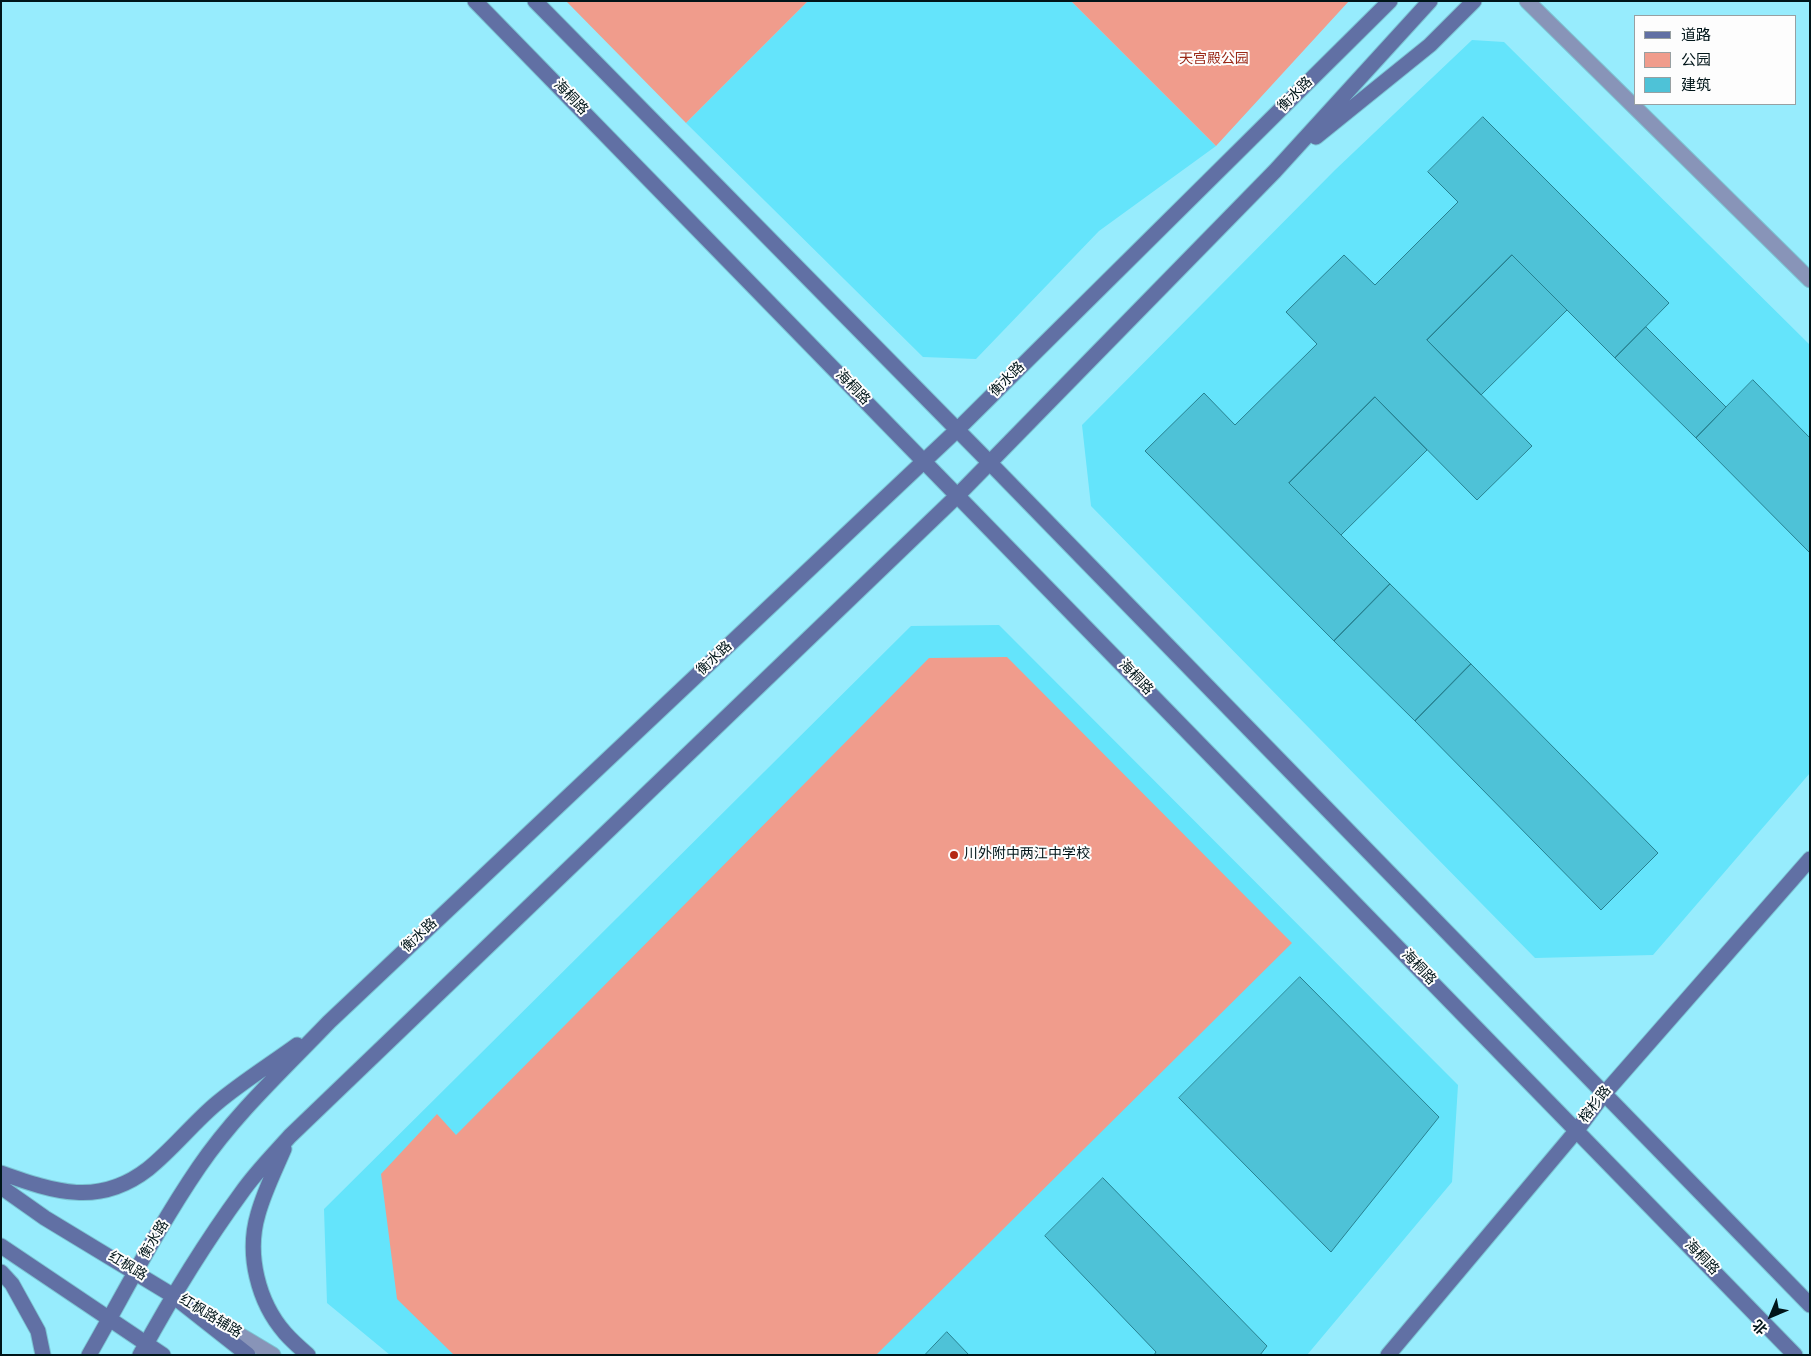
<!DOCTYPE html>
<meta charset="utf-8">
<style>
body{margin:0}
#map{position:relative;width:1811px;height:1356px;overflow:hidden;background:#97ecfd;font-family:"Source Sans 3","Noto Sans SC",sans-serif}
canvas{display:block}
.frame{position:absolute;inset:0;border:2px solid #001519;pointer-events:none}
.legend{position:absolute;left:1634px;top:15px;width:162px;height:90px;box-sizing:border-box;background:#fdfdfd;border:1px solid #98a0a2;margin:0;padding:6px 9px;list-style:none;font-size:15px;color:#001519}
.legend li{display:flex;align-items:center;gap:10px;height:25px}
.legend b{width:25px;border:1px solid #98a0a2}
.north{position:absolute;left:1746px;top:1291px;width:50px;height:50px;-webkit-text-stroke:4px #fdfdfd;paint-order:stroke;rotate:225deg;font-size:14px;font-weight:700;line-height:20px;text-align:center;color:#001519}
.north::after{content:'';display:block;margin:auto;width:18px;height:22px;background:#001519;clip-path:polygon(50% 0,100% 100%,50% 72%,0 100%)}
</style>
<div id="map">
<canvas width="1811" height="1356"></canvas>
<div class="frame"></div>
<ul class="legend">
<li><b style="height:6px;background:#6170a4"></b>道路</li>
<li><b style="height:14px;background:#f09c8c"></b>公园</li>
<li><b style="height:14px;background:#4ec2d7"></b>建筑</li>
</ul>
<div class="north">北</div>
</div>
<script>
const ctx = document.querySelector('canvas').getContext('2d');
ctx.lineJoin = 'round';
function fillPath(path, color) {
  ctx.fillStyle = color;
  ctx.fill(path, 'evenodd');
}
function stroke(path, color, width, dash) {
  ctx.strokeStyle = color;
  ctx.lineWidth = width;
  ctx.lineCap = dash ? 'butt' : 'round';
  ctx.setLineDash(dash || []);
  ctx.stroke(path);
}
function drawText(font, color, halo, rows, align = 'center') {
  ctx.font = font + ' "Source Sans 3","Noto Sans SC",sans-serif';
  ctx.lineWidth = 4;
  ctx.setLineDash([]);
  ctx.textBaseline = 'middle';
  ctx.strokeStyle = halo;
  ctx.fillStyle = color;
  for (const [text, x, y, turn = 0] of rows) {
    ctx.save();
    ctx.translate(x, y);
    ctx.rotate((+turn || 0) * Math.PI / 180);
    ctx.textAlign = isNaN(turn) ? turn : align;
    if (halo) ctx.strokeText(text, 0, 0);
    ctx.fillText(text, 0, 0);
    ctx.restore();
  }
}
const built = new Path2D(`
 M808,1H1071L1216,146L1099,231L976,359L923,357L686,123Z
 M1472,40L1504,42L1810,345V773L1653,955L1535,958L1091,506L1082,425L1335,170Z
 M999,625L1458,1085L1452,1182L1307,1355H390L327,1303L324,1209L911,626Z`);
const green = new Path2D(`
 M566,1H808L686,123Z
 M1071,1H1349L1216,146Z
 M1007,657L1292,943L876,1355H454L397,1299L381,1174L437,1114L456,1135L929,658Z`);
const building = new Path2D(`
 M1483,117L1669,303L1615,358L1512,255L1427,340L1532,446L1477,500L1375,397L1289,483L1390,584L1334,641L1145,451L1204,393L1235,425L1317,344L1286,312L1344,255L1375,285L1458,202L1428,172Z
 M1512,255L1567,310L1481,395L1427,340Z
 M1646,327L1726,407L1696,438L1615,358Z
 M1753,380L1810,438V553L1696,438Z
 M1375,397L1427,450L1341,535L1289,483Z
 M1390,584L1471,664L1415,721L1334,641Z
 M1471,664L1658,853L1601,910L1415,721Z
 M1300,977L1439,1117L1331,1252L1179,1098Z
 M1103,1178L1267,1346L1260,1355H1154L1156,1352L1045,1236Z
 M947,1332L969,1355H925Z`);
const street = new Path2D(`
 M1527,1L1810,280
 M203,1313L273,1355`);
const secondary = new Path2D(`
 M475,1L1795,1355
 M535,1L989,462L1810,1305
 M1316,137L1430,45L1474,1
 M284,1149C275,1170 264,1192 258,1214C246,1254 258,1302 285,1333C292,1341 300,1348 308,1355
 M1,1173C55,1192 99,1207 148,1169C173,1149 193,1123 217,1103C242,1082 271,1064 297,1045
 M1,1187L45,1218L172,1295L248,1355
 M1,1246L163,1355
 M1,1272L12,1284L38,1331L43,1355
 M89,1355C125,1292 158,1227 199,1167C235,1114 284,1069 329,1022L957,430L1390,1
 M140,1355C171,1298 204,1244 242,1192C256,1172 274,1154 290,1136L957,496L1275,171L1430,1
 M1388,1355L1577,1130L1604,1094L1810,859`);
const markers = [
 [954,855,5,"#b42713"]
];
const parkNames = [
 ["天宫殿公园",1214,60]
];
const streetNames = [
 ["衡水路",1296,95,-45],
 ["海桐路",570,98,46],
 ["衡水路",1008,380,-45],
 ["海桐路",852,388,46],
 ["衡水路",715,659,-43],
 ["海桐路",1135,678,46],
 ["衡水路",420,936,-43],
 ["海桐路",1418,968,46],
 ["榕杉路",1596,1105,-52],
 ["衡水路",155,1240,-59],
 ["海桐路",1701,1258,46],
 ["红枫路",127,1267,31],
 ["红枫路辅路",210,1317,31]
];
const poiNames = [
 ["川外附中两江中学校",964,855]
];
fillPath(built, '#64e4fb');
fillPath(green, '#f09c8c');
fillPath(building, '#4ec2d7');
stroke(building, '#278191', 1);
stroke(street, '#7cc5d4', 17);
stroke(secondary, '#7cc5d4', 17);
stroke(street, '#8894b8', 15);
stroke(secondary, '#6170a4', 15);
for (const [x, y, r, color] of markers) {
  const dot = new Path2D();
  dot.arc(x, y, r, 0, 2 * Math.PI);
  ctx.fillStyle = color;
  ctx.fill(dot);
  stroke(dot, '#fdfdfd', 2);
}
drawText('14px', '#9a2918', '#fdfdfd', parkNames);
drawText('14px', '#001519', '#fdfdfd', streetNames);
drawText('14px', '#001519', '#fdfdfd', poiNames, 'left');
</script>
